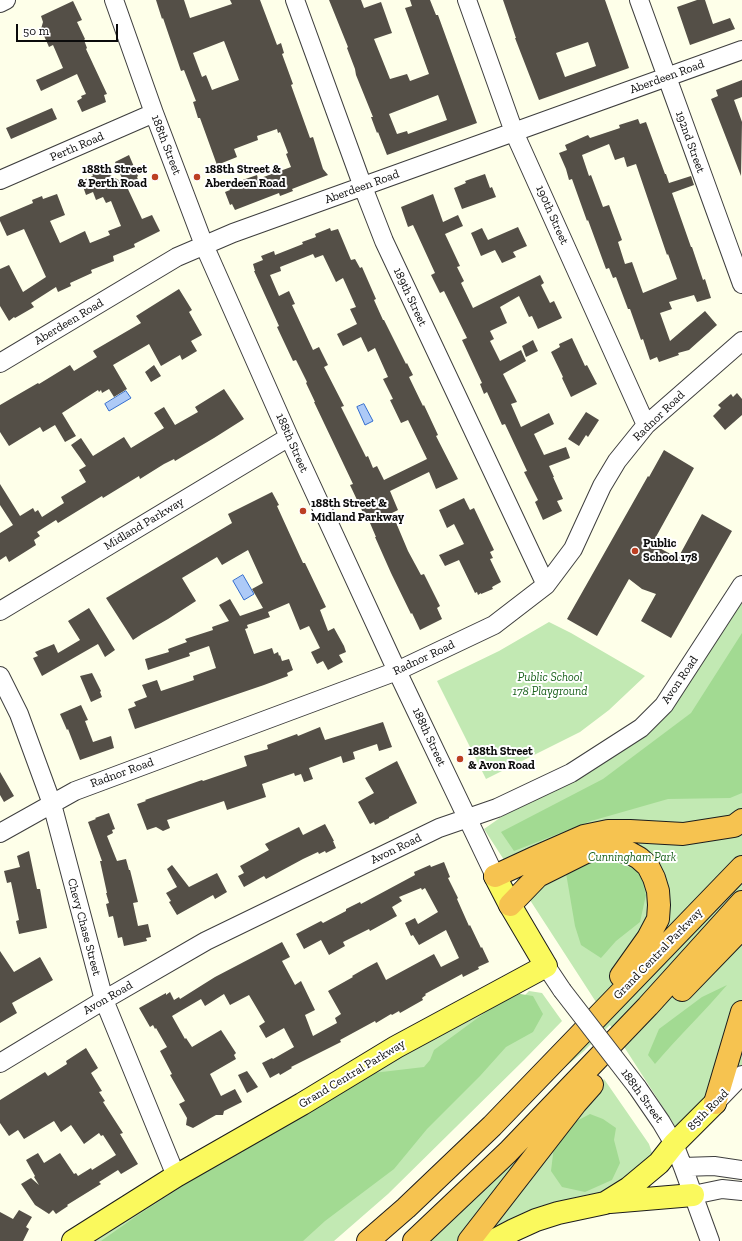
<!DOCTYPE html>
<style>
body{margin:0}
#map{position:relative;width:742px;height:1241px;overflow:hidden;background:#feffe9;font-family:"Zilla Slab",serif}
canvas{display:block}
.scale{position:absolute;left:16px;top:24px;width:102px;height:18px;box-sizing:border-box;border:2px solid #0b0b0b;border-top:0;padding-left:5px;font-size:12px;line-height:14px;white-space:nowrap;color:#0b0b0b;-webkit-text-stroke:3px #fff;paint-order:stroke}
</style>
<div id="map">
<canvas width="742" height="1241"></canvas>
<div class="scale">50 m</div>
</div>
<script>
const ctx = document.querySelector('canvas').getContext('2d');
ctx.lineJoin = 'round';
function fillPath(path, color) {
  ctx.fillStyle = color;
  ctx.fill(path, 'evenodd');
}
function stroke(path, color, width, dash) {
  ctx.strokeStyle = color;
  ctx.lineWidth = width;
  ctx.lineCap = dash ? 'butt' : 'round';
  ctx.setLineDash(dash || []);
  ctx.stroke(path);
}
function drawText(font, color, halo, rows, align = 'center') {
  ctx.font = font + ' "Zilla Slab",serif';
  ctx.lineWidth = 4;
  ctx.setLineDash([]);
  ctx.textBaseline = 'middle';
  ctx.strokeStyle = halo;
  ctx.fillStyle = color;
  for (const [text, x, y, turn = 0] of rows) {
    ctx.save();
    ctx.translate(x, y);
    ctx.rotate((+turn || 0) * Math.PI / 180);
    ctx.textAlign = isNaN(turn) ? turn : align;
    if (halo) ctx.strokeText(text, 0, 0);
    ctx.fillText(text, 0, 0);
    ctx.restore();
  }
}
const green = new Path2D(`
 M742,576V1077L686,1143L610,1025L584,1051L549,1081L607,1019L484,829L644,717L695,655Z
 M549,622L571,633L645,676L609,710L580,732L486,779L437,681L499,651Z
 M516,991L523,997L529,991L542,993L562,1021L524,1060L388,1194L334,1241H93L229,1151L389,1064Z
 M604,1079L649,1144L652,1153L651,1157L627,1187L497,1233L489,1228Z
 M577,1093L463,1241H429L493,1182Z`);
const forest = new Path2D(`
 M742,633V793L730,798L668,799L591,821L514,851L501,832L603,779L691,713Z
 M581,861L617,863L640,871L646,895L640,922L616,941L601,958L581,945L575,926L566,873Z
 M727,985C704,1012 678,1037 655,1064L648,1055L659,1029L702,997Z
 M514,993L533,996L543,1014L533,1032L506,1047L480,1076L427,1129L394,1169L325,1221L303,1241H101L138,1215L254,1140L373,1073L424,1067L430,1060L434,1050L494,1006Z
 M590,1114L603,1119L616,1128L614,1140L620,1163L612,1180L585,1192L562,1187L551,1171L554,1146L571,1124Z`);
const water = new Path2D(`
 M126,391L131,398L109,411L105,404Z
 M364,404L373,421L365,425L357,407Z
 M243,575L254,594L244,600L233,581Z`);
const building = new Path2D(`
 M156,0H184L190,18L232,4L230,0H260L277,45L281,43L284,53L282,54L293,84L291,85L310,138L313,137L323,169L328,175L292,189L293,191L280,196L279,193L235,210L232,204L230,205L225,192L230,190L228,185L257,175L258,179L291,167L286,154L288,153L280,132L278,133L277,129L257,136L258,140L234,149L237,157L217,165L200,118H198L193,102L196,101L184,70L181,71L163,18L162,19ZM224,41L239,80L212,90L206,75L202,77L193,53Z
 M329,0H361L364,8L381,2L392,33L374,39L390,79L407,74L410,81L429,74L405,8L412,6L410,0H430L436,15H438L477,123L387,155L378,132L377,133L371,117H373L356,75L355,69L347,48L348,47ZM438,95L447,120L408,134L407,131L397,134L389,114Z
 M503,0H605L629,68L539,100L515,38H516ZM588,42L596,66L565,77L556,53Z
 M697,0H705L713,24L730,18L735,29L690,45L677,7Z
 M73,1L82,20L77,22L85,39L84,40L87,48L86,49L107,94L104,95L106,102L82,112L77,101L82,98L81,96L86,94L77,74L41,91L36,80L63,68L53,45L49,47L41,29L43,22L41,16Z
 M742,80V97L734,100L742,122L741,176L711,99L718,96L716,90Z
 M52,108L57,119L11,139L6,128Z
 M638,119L640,124L646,122L665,174H666L669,183L691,176L694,185L672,193L691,247H692L703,280L705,279L711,298L697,302L694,295L669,302L672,309L660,313L670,341L705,311L717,325L689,350L678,353L679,355L659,362L657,357L650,360L643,339L641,340L630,309H628L616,277L613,278L609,268L606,269L588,220L587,221L572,179L569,180L566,169L559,153L567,150L565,145L588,135L590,138L620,128L619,125ZM609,144L615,160L624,157L627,167L636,164L667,255L668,254L677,279L643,293L632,262L625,264L618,242L622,240L609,205L603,207L591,175L589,176L582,155Z
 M129,155L138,176L137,177L139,182L127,187L142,219L152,215L160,231L134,244L135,247L113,256L114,261L91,270L92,273L70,283L71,286L58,292L56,287L31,303L34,307L15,318L14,317L9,321L0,306V269L9,265L23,292L46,277L24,229L7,236L0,221V217L33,203L32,200L42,196L43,199L57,194L65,215L50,221L60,243L85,231L90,243L110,235L108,231L121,226L111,201L106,203L103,197L96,200L93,192L86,195L81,181L93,176L92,174L101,170L124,183L115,162Z
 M485,174L490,188L492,187L496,197L462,209L454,188L466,183L465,181Z
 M433,194L443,222L458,215L463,226L445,234L460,266L457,267L464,281L461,283L473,308L540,275L544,283L541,285L550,303L554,301L562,318L538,329L532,316L529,317L519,296L500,307L507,323L490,331L494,339L490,341L500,361L521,350L526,361L503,374L517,402L511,404L521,427L549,413L554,424L534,434L544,455L566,447L570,458L549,466L554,477H553L563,499L557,501L562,511L543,520L535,502L538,500L524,472L527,471L505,424L502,425L487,392L484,394L480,384L482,383L462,340L467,338L444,291L440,293L431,275L435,273L413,225L408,227L401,207Z
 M518,227L527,246L513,252L516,257L502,263L495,250L481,256L471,233L482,228L488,240Z
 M330,228L331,231L338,229L351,260L355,259L360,268L362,267L376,299L374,300L383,320H384L406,364L407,363L413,375L409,377L423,406L424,405L438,435L436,436L458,479L436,489L429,472L390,491L398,510L392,513L408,551L421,575L424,574L440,606L437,608L442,619L420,630L412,613L411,614L391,573L375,537H376L367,516L365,517L358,502L350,485L353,484L314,402H315L306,383L307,382L296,360L293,361L277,327L279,326L254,271H255L253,264L263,260L261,256L274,251L275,255L303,244L302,242L316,237L315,234ZM313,254L315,258L323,255L336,282L343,278L356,307L350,309L357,324L337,334L343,346L361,337L368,352L375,348L388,377L383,379L393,399L390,400L401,423L408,420L427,459L384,480L377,466L373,468L368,456L366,457L341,407L344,406L324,367L328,365L319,347L313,350L292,305L295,304L289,291L279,296L270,275L281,271L280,267Z
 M179,289L192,310L189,312L202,335L191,341L197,351L182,360L180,355L161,366L149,344L113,365L127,389L114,397L109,389L102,393L101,390L99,392L98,390L62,413L76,436L65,442L55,425L43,432L40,427L9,446L0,432V405L38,383L39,384L70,365L74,371L97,357L93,351L141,323L136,316Z
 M572,338L585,366L587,365L597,384L571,397L562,378L563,377L551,352L560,347L559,344Z
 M533,340L538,351L526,357L522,346Z
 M154,365L161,376L151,382L145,372Z
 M224,389L244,419L214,438L175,461L174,459L164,464L140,479L139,476L103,498L102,496L58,523L56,520L37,532L40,536L34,540L36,545L9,562L6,556L0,560V533L13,525L0,505V484L20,516L33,508L35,512L38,510L42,517L64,503L61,497L86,482L79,470L86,466L71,445L81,438L93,456L124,437L131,448L164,428L154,413L164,407L175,425L198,412L195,407Z
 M737,393L742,399V415L725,430L713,416L721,408L718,405L731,394L733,397Z
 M586,412L599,420L588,437L586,435L579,446L568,439Z
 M664,450L694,468L652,544L678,558L702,514L732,531L671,638L641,621L656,594L642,589L629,579L597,636L567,619L648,476L649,477Z
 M272,492L279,505L277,506L303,563H305L326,607L320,610L328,631L334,628L344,646L346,652L339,655L343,662L328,670L323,661L317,664L311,652L320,648L309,626L300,630L289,603L268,612L270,617L247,625L248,628L245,629L254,654L272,648L274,654L278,652L279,656L280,655L282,661L289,659L293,670L287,673L288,676L264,685L135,729L128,709L136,706L134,702L147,697L142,685L157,680L161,691L194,680L193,676L216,668L209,646L189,653L190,656L148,670L145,659L169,652L168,649L187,642L185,639L213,630L212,627L229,621L219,605L230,599L240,616L263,608L252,589L263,583L248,550L222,565L217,557L182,578L196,601L168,619L142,634L133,640L106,598L232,523L228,514Z
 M464,498L470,510L474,508L494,550L490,552L493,558L490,559L501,582L492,587L493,589L481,594V593L478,595L477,592L475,593L459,560L445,566L439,555L464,544L454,524L447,528L439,510Z
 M89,608L115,650L105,657L98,644L42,676L33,658L38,656L35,652L54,644L58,653L80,640L68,621Z
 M92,673L101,691L100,692L102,697L91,702L80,676Z
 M81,705L88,720L85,721L93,742L111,736L114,748L80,760L68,729L67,730L60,714Z
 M383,722L392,747L379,751L377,744L353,752L355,759L343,763L341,756L309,768L313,779L304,782L301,774L295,776L294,773L262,784L266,797L227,810L224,801L167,820L170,828L163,831L156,827L147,830L137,804L146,801L145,800L202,780L203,781L247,766L244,756L268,749L267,745L297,734L298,736L320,727L325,740Z
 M397,761L417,803L389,817V818L375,825L374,822L370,824L358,802L374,793L365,778Z
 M0,772L14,796L4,802L0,795Z
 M109,813L115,829L112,830L113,833L107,836L117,861L126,859L129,870H130L138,902L133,903L138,926L148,924L151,937L146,938L147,941L124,946L122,937L118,938L113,916L109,917L106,904L109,903L106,893H107L100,861H102L88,822L96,819L95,818Z
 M325,824L334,841H333L336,848L326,853L325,851L319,854L318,852L303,859L266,879L264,876L244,887L238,876L244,873L240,866L269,850L265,844L299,827L303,835Z
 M29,851L37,889H40L47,928L19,934L16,921L19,920L11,882L7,883L4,871L20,867L17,856Z
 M444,862L450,877L448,878L458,898L457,899L469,926L470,925L481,948L482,947L489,962L478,967L479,969L463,977L462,974L425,994L426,995L422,998L423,1000L400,1013L399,1011L392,1015L391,1014L376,1023L375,1021L340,1040L341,1042L291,1067L292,1068L280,1075L279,1073L270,1078L262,1063L272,1058L273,1059L294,1047L284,1028L266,1038L259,1026L265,1022L249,995L230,1005L224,994L205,1006L201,999L172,1016L185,1039L186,1038L192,1047L221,1030L236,1053L234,1055L236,1059L210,1074L221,1096L235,1089L242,1102L224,1111L223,1115H216L193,1128L186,1125L187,1118L179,1104L185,1101L170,1075L172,1074L160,1051L167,1047L156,1028L155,1029L153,1025L150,1027L139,1008L166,993V995L170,992L174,1000L179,997L180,999L215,977L282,942L290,957L282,961L295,985L301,981L315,1010L305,1015L313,1036L337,1023L335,1018L341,1014L328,991L353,977L352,976L366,968L377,962L386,980L434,954L441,967L459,958L446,930L419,945L413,935L411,936L405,923L415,918L418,924L438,912L425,888L422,890L421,888L399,897L402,901L392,907L397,916L370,931L369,929L343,942L345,946L329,955L321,940L304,949L296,934L321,921L323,923L346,911V909L360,902L361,904L415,875L414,872L430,865L431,867Z
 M172,865L189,887L217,873L227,892L215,899L213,895L177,915L169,902L171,901L166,893L177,887L167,869Z
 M0,951L14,972L40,957L53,980L12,1003L17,1013L0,1023Z
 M86,1048L98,1068L91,1073L102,1091L99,1092L105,1101L103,1102L123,1133L120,1134L138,1164L121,1174L118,1170L99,1182L101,1184L67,1205L68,1206L56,1214L53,1210L49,1214L35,1205L21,1184L31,1178L39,1185L34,1177L35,1176L26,1160L38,1153L44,1163L60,1153L74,1174L76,1173L78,1176L91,1168L92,1170L116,1155L103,1135L101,1136L99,1133L84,1144L71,1125L61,1132L54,1121L24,1139L18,1130L9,1136L0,1123V1100L45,1072L48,1076L67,1064L66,1061Z
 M247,1071L258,1087L247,1093L238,1075Z
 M19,1210L32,1217L26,1227L29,1229L23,1241H0V1212L13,1219Z`);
const minor = new Path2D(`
 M114,0L154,113L204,245L289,437L397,671L495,876
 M295,0L363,187L384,241L546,585
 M467,0L514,132L646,425
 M639,0L742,284
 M0,3L6,0
 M0,180L154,113
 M0,363L177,257L233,233L742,50
 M0,611L289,437
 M0,676L19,714L52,804L104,1000L176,1176
 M0,833L75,791L397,671L494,625L546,585L573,549L602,486L617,461L646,425L742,341
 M546,966L562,990
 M0,1063L104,1000L206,941L439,828L497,808L571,773L641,728L664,705L742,585
 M637,1087L661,1122L674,1144L683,1167L710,1241
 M715,1103L742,1075
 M683,1167L714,1166L742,1170
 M693,1195L722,1189L742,1191`);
const major = new Path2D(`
 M610,1202L693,1195
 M73,1241L176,1176L302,1104L396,1047L546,966L510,905L495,876
 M493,1241L514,1230L536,1220L558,1213L605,1203L629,1188L659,1163L674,1144L715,1103`);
const highway = new Path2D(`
 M495,876L534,858L584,836L608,831H630L683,834L734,826L742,820
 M510,905L538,876L584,853L598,848H608L630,853L639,858L648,866L654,878L658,891L659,905L658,919L648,938L621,976
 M682,990L742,928
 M715,1103L742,1012
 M368,1241L406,1208L492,1126L742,867
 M414,1241L508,1152L648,1006L742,902
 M469,1241L576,1103L592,1085`);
const minorBridge = new Path2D(`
 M562,990L637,1087`);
const markers = [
 [155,177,4,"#bc3f22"],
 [197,177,4,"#bc3f22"],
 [303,511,4,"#bc3f22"],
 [635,551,4,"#bc3f22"],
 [460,759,4,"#bc3f22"]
];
const streetNames = [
 ["Aberdeen Road",667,77,-20],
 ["192nd Street",690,142,70],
 ["188th Street",166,145,69],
 ["Perth Road",77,147,-23],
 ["Aberdeen Road",362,187,-20],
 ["190th Street",552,215,66],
 ["189th Street",410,297,65],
 ["Aberdeen Road",69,322,-31],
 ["Radnor Road",659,416,-44],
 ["188th Street",292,443,66],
 ["Midland Parkway",144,524,-31],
 ["Radnor Road",424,658,-25],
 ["Avon Road",680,680,-56],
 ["188th Street",429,737,65],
 ["Radnor Road",122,773,-20],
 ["Avon Road",396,849,-26],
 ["Chevy Chase Street",84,927,75],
 ["Grand Central Parkway",658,954,-46],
 ["Avon Road",108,998,-30],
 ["Grand Central Parkway",352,1074,-31],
 ["188th Street",642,1096,54],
 ["85th Road",708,1110,-45]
];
const poiNames = [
 ["188th Street",147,170,"right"],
 ["& Perth Road",147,184,"right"],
 ["188th Street &",205,170],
 ["Aberdeen Road",205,184],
 ["188th Street &",311,504],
 ["Midland Parkway",311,518],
 ["Public",643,544],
 ["School 178",643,558],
 ["188th Street",468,752],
 ["& Avon Road",468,766]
];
const parkNames = [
 ["Public School",550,678],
 ["178 Playground",550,692],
 ["Cunningham Park",632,858]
];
fillPath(green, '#c2e9b3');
fillPath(forest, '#a2da92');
fillPath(water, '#adcaf7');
stroke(water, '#336dce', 1);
fillPath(building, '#544f47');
stroke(minor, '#3e3e3e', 20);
stroke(major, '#1c1c1c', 24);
stroke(highway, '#1c1c1c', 24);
stroke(minor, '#fff', 18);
stroke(major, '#faf95d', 22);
stroke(highway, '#f6c350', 22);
stroke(minorBridge, '#3e3e3e', 20, []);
stroke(minorBridge, '#fff', 18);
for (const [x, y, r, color] of markers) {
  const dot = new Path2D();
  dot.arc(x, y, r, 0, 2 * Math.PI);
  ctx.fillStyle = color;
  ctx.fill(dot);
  stroke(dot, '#fff', 1.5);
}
drawText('12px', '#0b0b0b', '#fff', streetNames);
drawText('bold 12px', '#0b0b0b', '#fff', poiNames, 'left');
drawText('italic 12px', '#1b621d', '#fff', parkNames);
</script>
